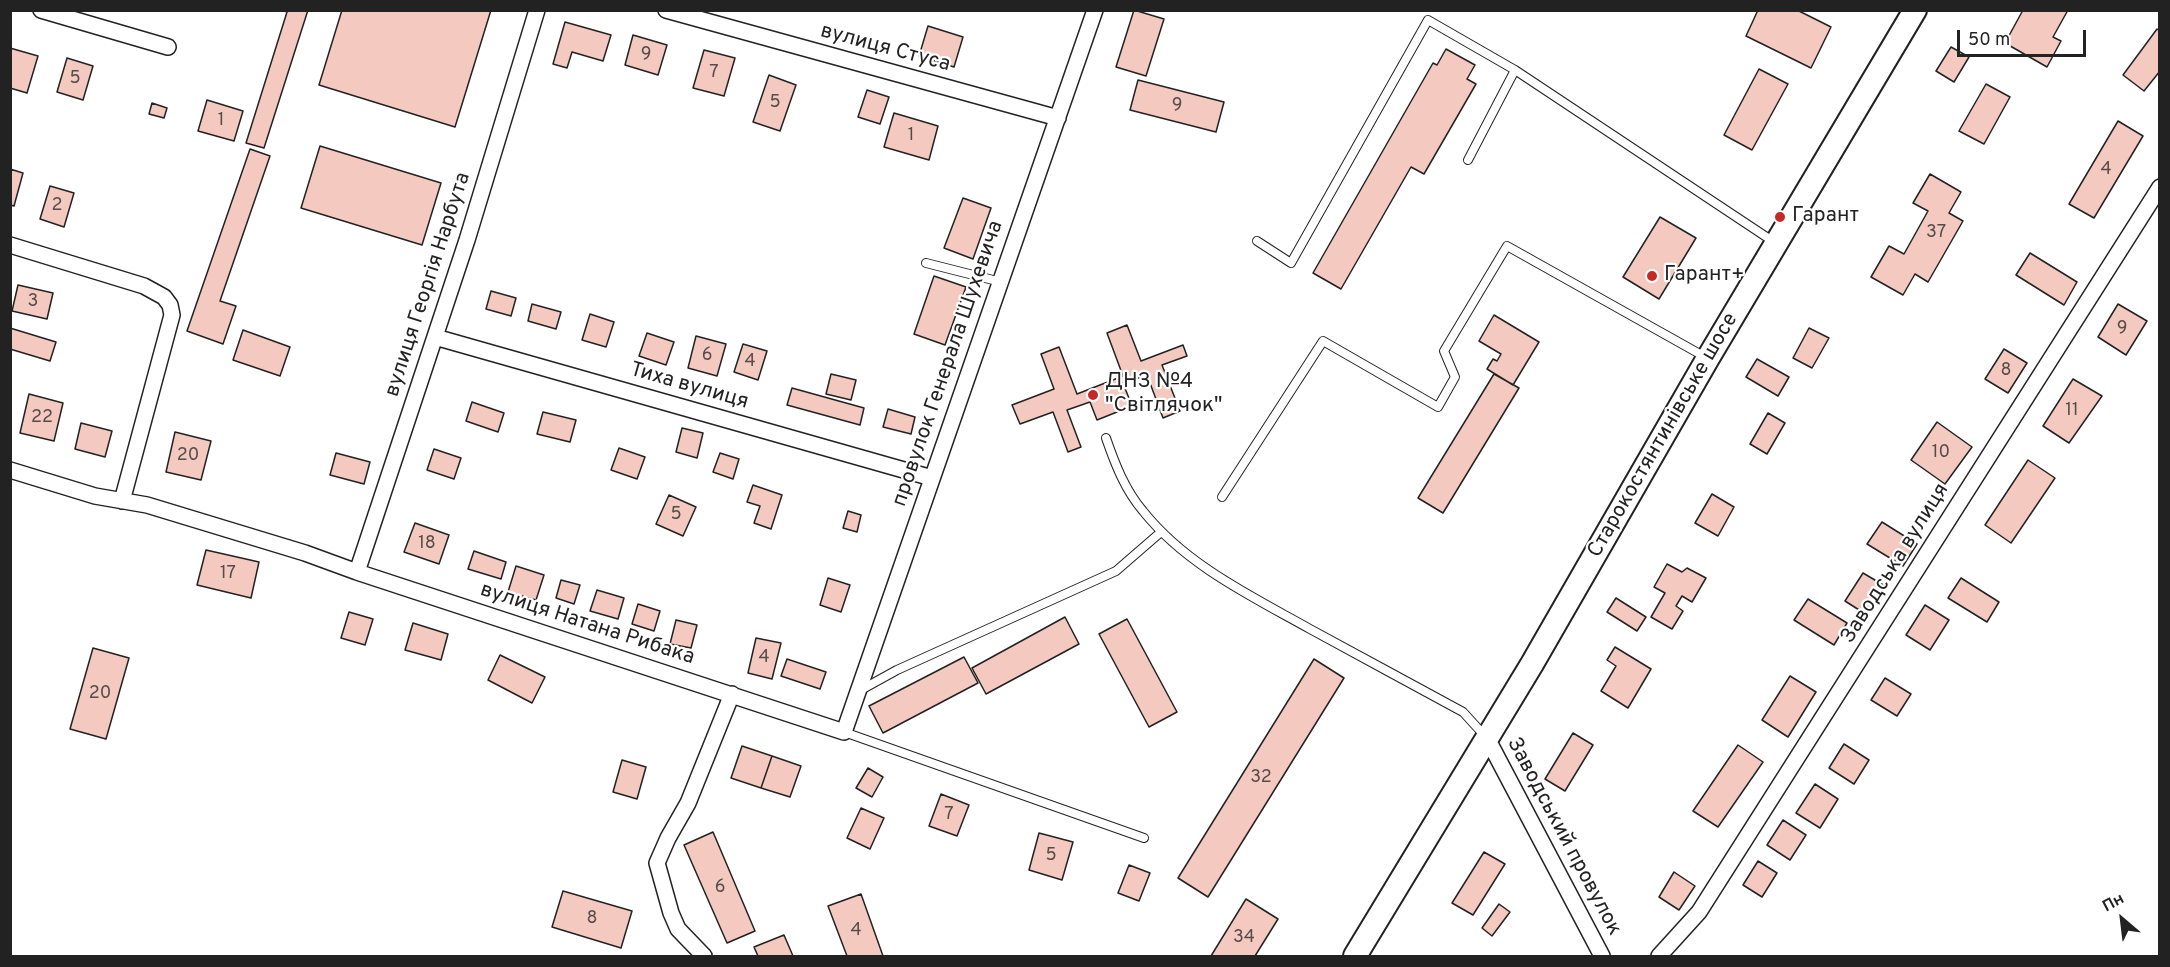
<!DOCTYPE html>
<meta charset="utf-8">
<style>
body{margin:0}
#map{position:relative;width:2170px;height:967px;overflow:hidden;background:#fff;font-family:Overpass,sans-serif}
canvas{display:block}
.frame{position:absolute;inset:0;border:12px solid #222;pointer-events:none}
.north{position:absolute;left:2092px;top:889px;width:60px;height:60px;-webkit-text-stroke:4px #fff;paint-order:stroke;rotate:332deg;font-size:16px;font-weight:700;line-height:24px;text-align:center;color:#222}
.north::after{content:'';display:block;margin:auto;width:21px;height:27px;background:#222;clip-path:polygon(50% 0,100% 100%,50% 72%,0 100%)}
.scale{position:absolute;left:1957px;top:30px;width:129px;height:27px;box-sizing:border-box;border:3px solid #222;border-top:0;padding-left:8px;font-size:18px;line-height:21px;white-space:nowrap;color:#222;-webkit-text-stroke:4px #fff;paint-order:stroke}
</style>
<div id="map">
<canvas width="2170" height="967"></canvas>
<div class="frame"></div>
<div class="north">Пн</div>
<div class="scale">50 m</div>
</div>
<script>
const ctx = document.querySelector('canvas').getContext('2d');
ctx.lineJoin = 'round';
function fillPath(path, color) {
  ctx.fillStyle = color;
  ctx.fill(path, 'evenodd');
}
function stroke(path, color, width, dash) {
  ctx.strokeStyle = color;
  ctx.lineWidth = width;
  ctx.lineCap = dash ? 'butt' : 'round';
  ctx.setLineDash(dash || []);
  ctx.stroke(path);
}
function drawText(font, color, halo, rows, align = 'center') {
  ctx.font = font + ' Overpass,sans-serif';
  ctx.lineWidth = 4.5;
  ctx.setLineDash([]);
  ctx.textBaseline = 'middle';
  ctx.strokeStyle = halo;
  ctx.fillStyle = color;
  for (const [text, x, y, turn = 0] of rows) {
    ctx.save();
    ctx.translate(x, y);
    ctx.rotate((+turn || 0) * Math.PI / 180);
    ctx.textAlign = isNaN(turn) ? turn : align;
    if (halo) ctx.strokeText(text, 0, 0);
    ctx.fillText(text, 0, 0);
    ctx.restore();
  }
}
const building = new Path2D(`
 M282,10H308L264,148L246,143L287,12Z
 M342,10H491L455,127L319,85Z
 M1134,10L1164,19L1146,76L1116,67Z
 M1758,10H1797L1831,27L1811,68L1746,36Z
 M2023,10H2068L2053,37L2061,41L2047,67L2005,43Z
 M565,22L611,35L603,61L572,52L567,68L553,64Z
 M928,26L963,37L954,67L919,56Z
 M2157,29L2160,31V71L2144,91L2123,75Z
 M633,35L667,45L658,75L625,65Z
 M1951,47L1969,57L1954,82L1936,71Z
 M10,48L38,56L27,93L10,88Z
 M1446,49L1475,65L1467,79L1476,84L1424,174L1411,167L1341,289L1313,273L1433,63L1437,65Z
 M704,50L735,58L724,96L693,88Z
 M67,58L93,66L83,100L57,92Z
 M1759,69L1788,84L1752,150L1724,135Z
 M769,75L796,85L780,131L753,122Z
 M1138,80L1224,102L1216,132L1130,110Z
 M1986,84L2010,97L1984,144L1959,131Z
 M867,90L889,97L880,124L858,117Z
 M207,100L243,111L234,141L198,131Z
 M152,103L167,108L164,118L149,114Z
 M894,113L938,126L929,160L884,147Z
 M2118,121L2143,136L2094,218L2069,204Z
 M320,146L441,183L422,245L301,208Z
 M250,149L270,156L220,301L236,306L223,344L187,331Z
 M10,169L23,173L14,206L10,205Z
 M1930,174L1961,192L1949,213L1963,221L1928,282L1915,274L1903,295L1871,277L1889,246L1904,254L1928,211L1913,203Z
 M50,186L74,193L64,227L40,219Z
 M963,198L991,208L973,259L944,248Z
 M1660,217L1696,238L1659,299L1623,277Z
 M2030,253L2077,282L2064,305L2016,275Z
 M934,276L966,287L945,345L914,334Z
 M18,285L53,293L47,319L12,311Z
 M491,291L516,298L511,316L486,309Z
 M532,304L561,312L556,329L528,321Z
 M2118,304L2147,321L2126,355L2098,337Z
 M590,314L614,322L606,347L582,340Z
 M1494,315L1539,342L1513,385L1487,369L1493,359L1497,361L1501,354L1479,341Z
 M1127,325L1141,361L1183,345L1187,356L1162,365L1180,411L1163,418L1147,375L1123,383L1132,406L1097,420L1090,402L1067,410L1081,447L1068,452L1053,412L1020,424L1012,405L1054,389L1041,354L1059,347L1077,394L1123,376L1107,333Z
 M10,328L56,342L50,361L10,349Z
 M1809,328L1829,338L1812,368L1793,358Z
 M243,330L290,347L280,376L233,360Z
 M647,333L674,342L666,365L639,356Z
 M696,336L726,344L717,376L688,368Z
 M743,344L767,351L758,380L734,372Z
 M2004,349L2027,363L2008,393L1985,379Z
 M1757,359L1789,377L1778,396L1746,377Z
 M831,374L856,380L851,400L826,394Z
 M1494,374L1519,388L1443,513L1418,498Z
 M2073,379L2102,396L2069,443L2043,426Z
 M792,388L864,408L860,425L787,405Z
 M29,394L63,403L54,441L20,433Z
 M472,402L504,413L498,432L466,421Z
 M888,409L915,417L911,434L883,427Z
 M543,412L576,420L570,442L537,434Z
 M1768,413L1785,423L1767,454L1750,444Z
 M1937,422L1972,447L1945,484L1911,460Z
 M81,423L112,431L105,457L75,449Z
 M682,428L703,433L697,458L676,452Z
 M175,432L211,441L201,480L166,472Z
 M619,448L645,457L637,479L611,470Z
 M434,449L461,458L454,479L427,470Z
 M336,453L370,462L364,484L330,475Z
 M720,453L739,459L733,479L713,472Z
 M2028,460L2055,478L2011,543L1985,525Z
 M753,485L782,495L771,529L754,523L760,506L747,502Z
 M1712,494L1734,507L1718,536L1695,523Z
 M669,495L696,507L683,536L656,524Z
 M848,511L861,515L857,532L843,528Z
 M1882,522L1917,544L1903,566L1867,544Z
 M415,523L449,535L439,564L404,552Z
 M206,550L259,562L251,598L197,585Z
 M474,551L506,562L501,579L468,569Z
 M1667,564L1682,572L1687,568L1706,578L1692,602L1682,596L1676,606L1683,611L1672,629L1651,617L1665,593L1654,587Z
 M516,566L544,575L536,600L508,592Z
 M1863,573L1885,586L1867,615L1845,601Z
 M828,578L850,585L841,612L820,605Z
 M1961,578L1999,602L1987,622L1948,598Z
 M561,580L580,585L574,604L556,598Z
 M597,590L624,598L618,619L590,611Z
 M1616,598L1646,617L1637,631L1607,612Z
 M1808,599L1847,623L1834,645L1794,620Z
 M638,604L660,611L654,631L632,624Z
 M1925,605L1949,620L1930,650L1906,635Z
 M349,612L373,619L365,645L341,638Z
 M1065,617L1079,644L986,694L972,668Z
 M1127,619L1177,712L1149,727L1099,634Z
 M676,620L697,625L691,648L670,644Z
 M413,623L448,634L441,660L405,650Z
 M756,638L781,643L772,679L748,673Z
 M1615,647L1651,669L1628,708L1601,691L1616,666L1607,660Z
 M93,648L129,658L106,739L70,729Z
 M500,655L545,677L532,703L488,680Z
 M964,657L978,683L883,733L869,706Z
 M787,659L826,672L820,689L781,676Z
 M1314,659L1344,678L1208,897L1178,878Z
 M1790,676L1816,692L1788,737L1762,720Z
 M1885,678L1911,694L1897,716L1871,700Z
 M1573,733L1593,745L1565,791L1545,779Z
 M1844,744L1869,760L1854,784L1829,768Z
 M1738,745L1763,762L1718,827L1693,811Z
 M742,746L772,756L761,788L731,778Z
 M772,756L801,766L790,797L761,788Z
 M622,760L646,767L637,799L613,792Z
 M868,768L883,777L872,797L856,788Z
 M1815,784L1838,799L1820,828L1796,813Z
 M941,794L969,805L957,836L929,826Z
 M861,808L884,818L870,849L847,838Z
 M1783,820L1806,835L1790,860L1767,845Z
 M713,832L755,931L727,943L684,845Z
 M1039,833L1073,842L1062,880L1029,870Z
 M1484,852L1505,864L1473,915L1452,903Z
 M1758,861L1777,873L1762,897L1743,885Z
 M1129,865L1150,873L1139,901L1118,893Z
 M1674,872L1695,886L1679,910L1659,897Z
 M563,891L632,911L621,948L552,927Z
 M861,894L883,956H847L828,906Z
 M1246,899L1278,919L1255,956H1211Z
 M1499,904L1510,912L1492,936L1482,928Z
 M784,935L793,956H758L754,947Z`);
const lane = new Path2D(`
 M1468,160L1515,70
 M1257,241L1291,263L1428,20L1515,70L1774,242
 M926,263L1001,282
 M1106,438C1115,464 1125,490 1143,511C1186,565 1251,596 1310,629C1361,657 1412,684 1463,712L1484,735
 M1222,497L1323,341L1438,407L1455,377L1444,351L1507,246L1707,358
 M859,691L897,670L1116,571L1161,532
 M844,732L1144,838`);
const street = new Path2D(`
 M41,10L168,47
 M666,10L1058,118
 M10,245L144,286L164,297L170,305L172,315L122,501
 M435,337L932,478
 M10,470L95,496L147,505L305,553L357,572L844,732L1095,10
 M357,572L467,240L537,10
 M1487,738L1602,956
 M704,956L678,929L671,913L657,863L668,838L688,803L732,694
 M1659,956L1699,912L2160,187`);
const secondary = new Path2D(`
 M1355,956L1532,664L1708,358L1915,10`);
const markers = [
 [1780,217,6,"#c62828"],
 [1652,276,6,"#c62828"],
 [1093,395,6,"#c62828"]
];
const numberNames = [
 ["9",646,55],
 ["7",714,73],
 ["5",75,79],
 ["5",775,103],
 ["9",1177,106],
 ["1",221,121],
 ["1",911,136],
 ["4",2106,170],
 ["2",57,206],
 ["37",1936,233],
 ["3",33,302],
 ["9",2122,329],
 ["6",707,356],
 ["4",750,362],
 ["8",2006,371],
 ["11",2072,411],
 ["22",42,418],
 ["10",1941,453],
 ["20",188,456],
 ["5",676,515],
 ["18",427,544],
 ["17",228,574],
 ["4",764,658],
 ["20",100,694],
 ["32",1261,778],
 ["7",949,815],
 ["5",1051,856],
 ["6",720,888],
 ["8",592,919],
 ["4",856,931],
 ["34",1244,938]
];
const streetNames = [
 ["вулиця Стуса",885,49,15],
 ["вулиця Георгія Нарбута",429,285,-72],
 ["провулок Генерала Шухевича",949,364,-71],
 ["Тиха вулиця",689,387,16],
 ["Старокостянтинівське шосе",1664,436,-60],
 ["Заводська вулиця",1896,564,-58],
 ["вулиця Натана Рибака",587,625,18],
 ["Заводський провулок",1563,837,62]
];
const poiNames = [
 ["Гарант",1792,217],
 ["Гарант+",1664,276],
 ["ДНЗ №4",1105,383],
 ["\"Світлячок\"",1105,407]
];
fillPath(building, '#f3c9c0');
stroke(building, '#222', 1.5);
stroke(lane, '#222', 10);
stroke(street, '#222', 18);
stroke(secondary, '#222', 26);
stroke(lane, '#fff', 8);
stroke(street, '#fff', 15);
stroke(secondary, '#fff', 22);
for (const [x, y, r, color] of markers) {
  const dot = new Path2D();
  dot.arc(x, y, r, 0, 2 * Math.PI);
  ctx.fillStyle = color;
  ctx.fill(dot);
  stroke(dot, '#fff', 2);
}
drawText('18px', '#564c4a', null, numberNames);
drawText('21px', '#222', '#fff', streetNames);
drawText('21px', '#222', '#fff', poiNames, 'left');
</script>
